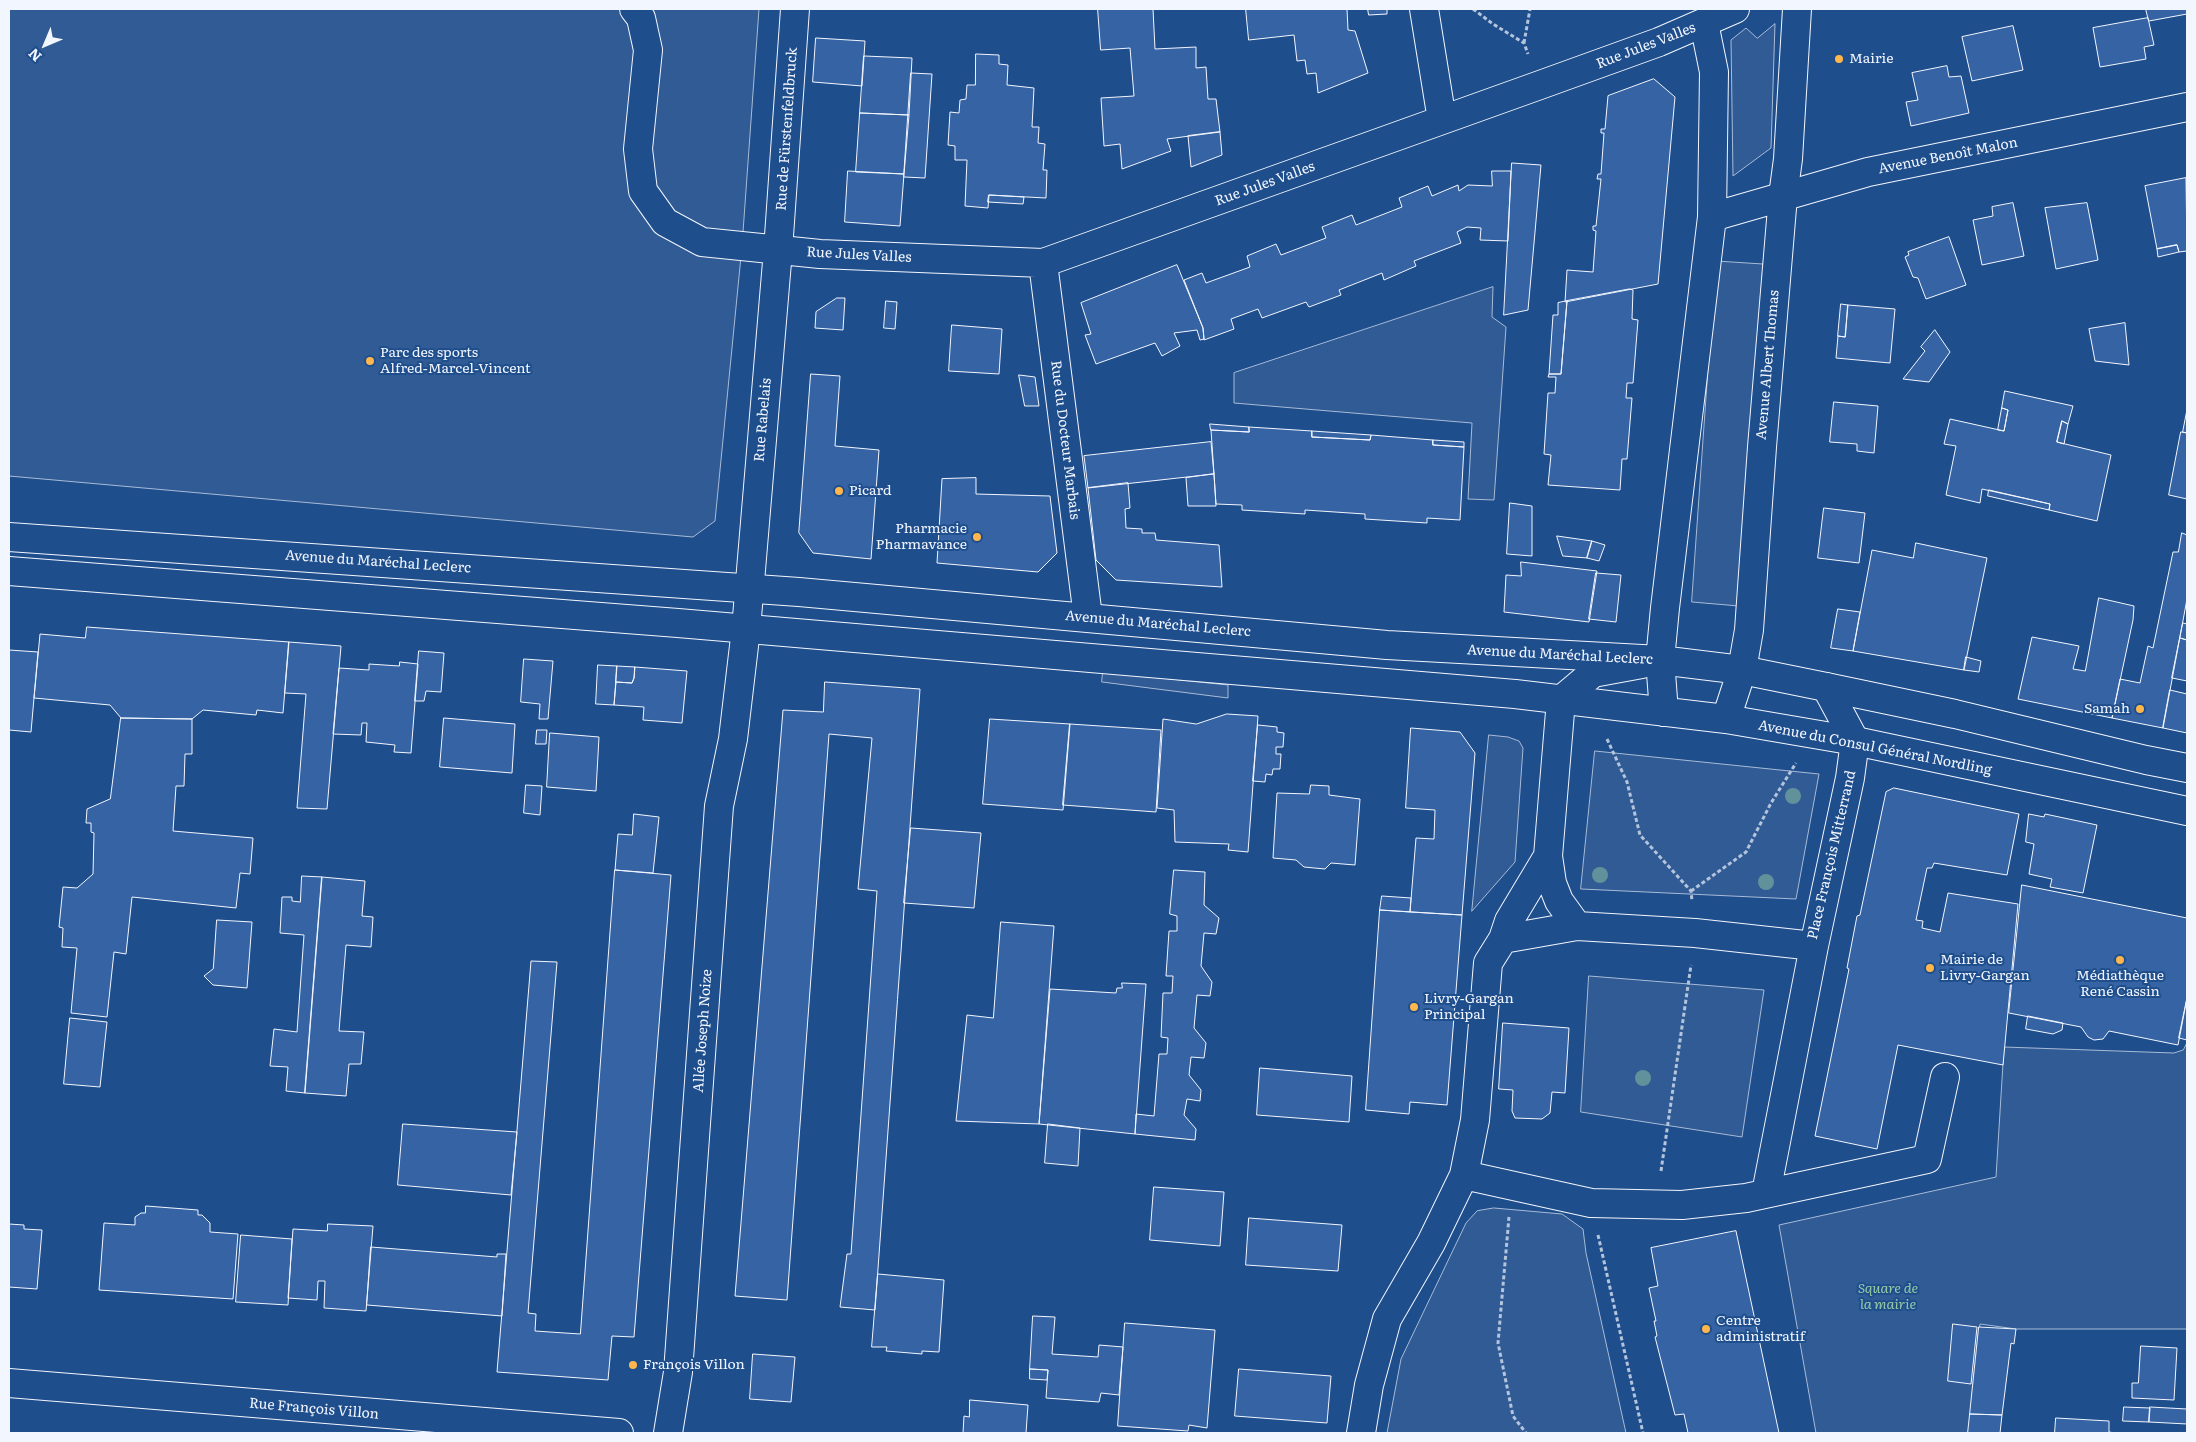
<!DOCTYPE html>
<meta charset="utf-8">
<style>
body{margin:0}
#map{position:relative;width:2196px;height:1442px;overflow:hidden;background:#1f4e8c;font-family:Literata,serif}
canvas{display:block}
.frame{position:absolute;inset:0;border:10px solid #f2f6ff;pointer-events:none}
.north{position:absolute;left:20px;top:20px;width:50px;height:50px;-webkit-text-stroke:4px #1f4e8c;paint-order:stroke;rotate:225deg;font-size:14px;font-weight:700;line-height:20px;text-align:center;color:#f2f6ff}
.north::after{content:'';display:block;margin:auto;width:18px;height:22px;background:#f2f6ff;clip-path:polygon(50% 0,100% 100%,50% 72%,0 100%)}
</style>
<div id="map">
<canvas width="2196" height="1442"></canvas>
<div class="frame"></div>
<div class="north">N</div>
</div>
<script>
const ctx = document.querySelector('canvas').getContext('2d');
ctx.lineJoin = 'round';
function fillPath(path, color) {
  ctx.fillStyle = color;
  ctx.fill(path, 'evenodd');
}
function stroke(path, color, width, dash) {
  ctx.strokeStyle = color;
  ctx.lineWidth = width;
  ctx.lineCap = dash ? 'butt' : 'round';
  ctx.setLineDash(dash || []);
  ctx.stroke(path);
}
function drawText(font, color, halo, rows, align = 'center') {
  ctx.font = font + ' Literata,serif';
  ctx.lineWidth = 4;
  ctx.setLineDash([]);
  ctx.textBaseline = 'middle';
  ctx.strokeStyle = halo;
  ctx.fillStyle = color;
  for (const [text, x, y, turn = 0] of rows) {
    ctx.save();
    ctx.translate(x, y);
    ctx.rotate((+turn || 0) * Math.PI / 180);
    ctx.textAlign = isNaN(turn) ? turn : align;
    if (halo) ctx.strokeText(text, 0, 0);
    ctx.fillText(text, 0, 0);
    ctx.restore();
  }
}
const built = new Path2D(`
 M9,9H759L742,246L715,521L693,537L9,476Z
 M1775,24L1771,148L1733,176L1731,40L1746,28L1757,38Z
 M1716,261L1763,264L1739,606L1692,602Z
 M1493,287L1492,317L1506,327L1494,500L1468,499L1472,423L1234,403V373Z
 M1103,672L1228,685V698L1102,682Z
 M1489,735L1508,737L1519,741L1523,748L1515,862L1472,911Z
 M1595,751L1819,774L1796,899L1581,889Z
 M1589,976L1764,990L1742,1137L1581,1112Z
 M2187,1043V1329H2016L1980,1324L1969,1433H1816L1779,1225L1996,1177L2004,1047L2174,1053L2183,1050Z
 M1494,1208L1562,1214L1583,1229L1586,1253L1626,1433H1387L1401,1359L1466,1223L1477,1211Z`);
const building = new Path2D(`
 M1098,9H1153L1155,49L1196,47V68L1206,67L1208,99H1216L1220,132L1167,139L1171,151L1122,169L1120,144L1104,146L1101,98L1134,96L1130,48L1101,50Z
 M1246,9H1347L1348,30L1355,31L1368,73L1318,93L1316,73L1307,74L1305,60L1297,61L1294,35L1249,40Z
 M1368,9H1387V14L1369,15Z
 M2146,9H2187V14L2149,21Z
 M2148,18L2154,45L2144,47L2146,59L2100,67L2093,28Z
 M2013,26L2023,70L1972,81L1962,37Z
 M816,38L865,41L862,86L813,82Z
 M976,54L999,55V64L1008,65L1007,85L1034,88L1032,127H1039L1038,143L1045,144L1043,170H1047L1046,198L989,195L988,208L965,206L967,160H955V146L948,145L950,112L959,113L960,100L966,99L967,85H975Z
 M864,56L912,58L909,115L860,113Z
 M1947,66L1949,77L1961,76L1969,113L1911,126L1906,102L1918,100L1912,73Z
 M911,73L932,74L925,178L904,177Z
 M1654,79L1675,97L1658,284L1565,302L1567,270L1593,272L1596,231L1593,230V226H1596L1601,179H1597L1598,174H1601L1604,133H1601V129H1605L1608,96Z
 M860,113L909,115L904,174L856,172Z
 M1220,132L1222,155L1191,167L1188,136Z
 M1512,163L1541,165L1528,310L1504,315Z
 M848,171L904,174L900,226L845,222Z
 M1492,171H1511L1508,241L1480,240L1481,228L1467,227L1457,232L1461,243L1414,261L1416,266L1384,280L1382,273L1339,290L1341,295L1309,307L1306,302L1262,318L1258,309L1231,319L1234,329L1204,340L1203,328L1184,280L1202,273L1206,283L1250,267L1247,256L1276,244L1281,255L1326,238L1322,227L1352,215L1356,225L1402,207L1399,198L1428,186L1432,196L1458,185L1459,191L1468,185L1492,186Z
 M2186,178L2187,251L2179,252L2177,245L2157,249L2145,186Z
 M989,195L1024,197L1023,204L988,202Z
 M2013,203L2024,256L1982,265L1973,220L1993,216L1992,207Z
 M2087,203L2098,260L2056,269L2045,208Z
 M1949,237L1966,285L1926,299L1918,278L1913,277L1905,257L1909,255L1908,252Z
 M2177,245L2179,252L2158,257L2157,249Z
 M1177,265L1203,328L1204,339L1200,340L1197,330L1174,333L1180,346L1162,356L1155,343L1096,364L1085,335L1091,334L1081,303Z
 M1630,289L1633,290L1632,319L1638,320L1633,383H1627L1626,398H1632L1627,459H1622L1620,490L1548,485L1551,455L1544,454L1548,393H1555L1556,377H1548L1549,374H1561L1567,301Z
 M837,298H845L843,330L815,328L816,312Z
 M886,301L897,302L895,329L884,328Z
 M1567,301L1561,374H1549L1553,315H1558V303Z
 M1841,304L1848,305L1845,337L1838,336Z
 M1848,305L1895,309L1890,363L1836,358L1838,336L1845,337Z
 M2125,323L2129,365L2095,361L2089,329Z
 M952,325L1002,329L999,374L949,371Z
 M1935,330L1950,352L1929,382L1903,379L1925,351L1921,347Z
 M811,374L840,376L835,446L879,450L871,559L813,553L799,533Z
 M1019,375L1035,377L1039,406H1025Z
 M2005,391L2073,406L2068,424L2062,421L2057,442L2111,455L2097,521L2049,510L2050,504L1982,489L1980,503L1946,495L1956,446L1944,444L1950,419L2004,431L2008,410L2002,408Z
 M1834,402L1878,406L1874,453L1857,451V444L1830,442Z
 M2002,408L2008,410L2004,431L1998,430Z
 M2187,410V433L2183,432Z
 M2062,421L2068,424L2064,444L2057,442Z
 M1210,424L1249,427V432L1211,430Z
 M1249,427L1312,431V437L1370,440L1371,435L1433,440V445L1464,447L1460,520L1427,518V523L1365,519V514L1305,510V514L1242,510V505L1216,504L1211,430L1249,432Z
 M1312,431L1371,435L1370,440L1312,437Z
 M2181,432L2187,433V499L2169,495Z
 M1433,440L1464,442V447L1433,445Z
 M1211,442L1214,474L1088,488L1084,456Z
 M1214,474L1216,506H1188L1186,478Z
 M976,478V494L1050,496L1057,553L1038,572L937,563L942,479Z
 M1128,483L1130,508L1125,509L1126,528L1142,529V533H1155L1156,540L1219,545L1222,587L1116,580L1096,560L1088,488Z
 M1989,490L2050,504L2049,510L1988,496Z
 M1510,503L1532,506V556L1507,554Z
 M1824,508L1865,513L1859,563L1818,558Z
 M2182,533L2187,535V599L2163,728L2112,718L2120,679L2140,683L2148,646L2153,648L2173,552H2178Z
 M1557,536L1592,541L1587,558L1563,556Z
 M1592,541L1605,545L1599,561L1587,558Z
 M1916,543L1987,558L1964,670L1853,651L1872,550L1913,558Z
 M1521,562L1597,571L1589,622L1504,612L1506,575L1521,576Z
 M1596,573L1621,575L1616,622L1589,619Z
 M2099,598L2134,606L2133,620L2112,718L2018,699L2032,637L2079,646L2073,669L2085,671Z
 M1838,609L1860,612L1853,651L1831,648Z
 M2183,623L2187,624V640L2180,638Z
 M87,627L289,642L283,713L257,710L256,715L203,710L192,719L121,718L110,705L34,698L40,634L85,638Z
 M2180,638L2187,640V681L2172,678Z
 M289,642L341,646L327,809L297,808L306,694L285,693Z
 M9,650L38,652L31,732L9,730Z
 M419,651L444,653L441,692L426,691L424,701H415Z
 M1966,657L1981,661L1979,672L1964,670Z
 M524,659L553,661L548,719H539L540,704L521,702Z
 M400,662L418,664L411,753L394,752L395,745L366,742L367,723H362L361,735L333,734L339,668L369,670V664L399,666Z
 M598,665L617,666L614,705L596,704Z
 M617,666L635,667L634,678L632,683L616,682Z
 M635,667L687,671L682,723L643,720L644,707L614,705L616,682L632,683L634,678Z
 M825,682L920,689L875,1310L840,1307L847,1254H851L877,891L858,889L872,738L829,734L787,1300L735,1296L783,710L823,712Z
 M2170,690L2187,694V733L2163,728Z
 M1227,714L1258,716L1248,852L1228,850L1229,844L1175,842L1174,810L1157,808L1163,719L1196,724Z
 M121,718L192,719V754H185L184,786H176L173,831L253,838L250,874L240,873L236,908L132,897L126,954L114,952L107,1017L71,1013L77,948L62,947L63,928L59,927L63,887L77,888L93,874L94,833L91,832V823H86L87,809L110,799Z
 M444,718L515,724L512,773L440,767Z
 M990,719L1070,724L1063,810L983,804Z
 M1070,724L1161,730L1156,812L1063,805Z
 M1258,725L1277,727V732L1284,733L1283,747H1276V754H1281L1280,769H1273L1272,775L1266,774L1265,782L1253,781Z
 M1411,728L1460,732L1475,753L1462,915L1410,912L1416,838L1434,839L1435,810L1406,808Z
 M537,730H547L546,744H536Z
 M550,733L599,737L596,791L547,787Z
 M526,785L542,786L540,815L524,813Z
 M1311,785L1329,786V795L1360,799L1355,865L1331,863L1325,869L1304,867L1296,860L1273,858L1277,793L1309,794Z
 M1894,788L2019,814L2007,875L1934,863L1932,868H1927L1916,920L1923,921L1922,928L1940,932L1948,893L2018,904L2003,1065L1898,1045L1877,1149L1815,1136L1849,969L1847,968L1857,916L1860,915L1886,792Z
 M634,814L659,817L653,873L615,870L618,834L632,835Z
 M2029,814L2044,817L2045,814L2097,825L2083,893L2050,887L2052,879L2029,874L2034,844L2026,842Z
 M911,828L981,833L974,908L904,903Z
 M615,870L671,875L634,1337L612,1336L608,1380L497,1372L531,961L557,962L528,1313L536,1314L535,1331L580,1334Z
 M1174,870L1205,872L1204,905L1219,918L1216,934L1204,933L1201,966L1212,982L1210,996L1197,995L1194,1028L1206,1043L1204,1058L1191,1057L1189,1075L1201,1090L1200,1101L1187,1099L1184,1115L1196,1129L1195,1140L1135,1134L1136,1114L1154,1116L1159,1054H1167L1168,1038L1161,1037L1163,993H1172L1173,976H1166L1169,931H1177V916L1170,914Z
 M302,876L322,877L305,1093L286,1091L288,1067L270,1066L274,1029L297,1032L304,935L280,933L282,897H292V901L300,902Z
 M322,877L365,881L362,916L373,917L371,947L346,945L339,1031L364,1032L361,1064H349L346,1096L305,1093Z
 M2022,885L2187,918V998L2178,1045L2109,1031L2103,1039L2094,1040L2088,1037L2081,1027L2009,1013Z
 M1382,896L1411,898L1410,912L1380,910Z
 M1380,910L1462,915L1447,1105L1410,1102L1409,1114L1366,1110Z
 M217,920L252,922L247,988L213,985L204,976L213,969Z
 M1001,922L1054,926L1039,1124L956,1121L967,1015L993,1018Z
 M1122,983L1146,984L1135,1134L1039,1124L1050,989L1116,993L1117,988H1122Z
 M2187,998V1040L2179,1038Z
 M2028,1016L2063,1023L2062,1030L2053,1034L2026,1029Z
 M70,1018L107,1022L100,1087L64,1084Z
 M1503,1023L1569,1028L1565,1093L1552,1092L1550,1113L1542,1119L1515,1118L1512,1111L1513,1090L1499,1089Z
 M1260,1068L1352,1076L1349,1122L1257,1115Z
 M403,1124L517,1132L511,1195L398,1185Z
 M1048,1124L1080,1128L1078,1166L1045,1163Z
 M1154,1187L1224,1192L1220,1246L1150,1240Z
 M146,1206L198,1210V1215H202L210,1223V1232L238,1234L233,1299L99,1290L104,1223L135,1225V1217L141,1213H145Z
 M1249,1218L1342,1225L1338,1271L1246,1265Z
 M9,1224L24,1225V1229L42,1230L37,1289L9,1287Z
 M328,1224L373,1226L366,1311L324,1308L325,1281H318L317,1300L288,1298L293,1229L327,1231Z
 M1736,1231L1779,1433H1688L1684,1414L1675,1415L1655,1337L1657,1336L1654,1321H1656L1649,1288L1658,1286L1651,1248Z
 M241,1235L292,1239L288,1305L236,1302Z
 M371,1247L497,1257V1254H506L502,1316L367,1305Z
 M878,1274L944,1280L939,1352L922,1351V1354L886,1351L887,1347H872Z
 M1033,1316L1055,1317L1052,1354L1098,1357L1099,1345L1123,1347L1119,1395L1101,1393L1099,1402L1046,1398L1048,1370L1030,1369Z
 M1125,1323L1215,1330L1207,1428L1189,1425L1188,1431L1118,1426Z
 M1953,1324L1977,1327L1971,1384L1948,1381Z
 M1979,1327L2016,1329L2014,1344L2011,1343L2002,1415L1970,1414Z
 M2141,1346L2177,1348L2174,1400L2132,1398V1383H2138Z
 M753,1354L795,1357L791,1402L750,1399Z
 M1030,1369L1048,1370L1047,1380L1030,1379Z
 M1239,1369L1331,1376L1327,1423L1235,1416Z
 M970,1400L1028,1405L1026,1433H963L964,1416L969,1417Z
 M2124,1407L2150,1408L2149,1422L2123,1421Z
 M2150,1407L2187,1409V1424L2149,1422Z
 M1970,1414L2002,1415L2000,1433H1968Z
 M2056,1418L2109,1421V1432L2115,1433H2055Z`);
const path = new Path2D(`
 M1473,9L1493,24L1524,43L1528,54
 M1524,43L1530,9
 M1607,739L1627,782L1640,835L1691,891L1692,901
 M1691,891L1746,852L1771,803L1796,763
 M1661,1171L1691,965
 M1509,1217L1498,1343L1513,1416L1526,1433
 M1598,1235L1643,1433`);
const minor = new Path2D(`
 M634,9L641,18L648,50L638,149L643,191L665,222L702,242L820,254L1043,263L1540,85L1659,42L1735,9
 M1424,9L1442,120
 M1704,23L1714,72L1712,217
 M1783,196L1788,159L1797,9
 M1043,263L1088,617
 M1642,664L1593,673L1561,700L1548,856L1552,883L1559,901L1577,926L1695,933L1814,946
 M1503,939L1577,926
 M1464,1175L1591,1203L1682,1205L1746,1198L1927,1159L1945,1077
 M1766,1193L1814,946L1850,778L1855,741L1826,687
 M9,1383L619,1433
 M668,1433L678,1372L719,806L733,739L746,629L778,250L795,9
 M1361,1433L1369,1385L1387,1319L1431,1243L1464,1175L1475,1120L1488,963L1503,939L1509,921L1548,856`);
const major = new Path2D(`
 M9,537L799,592L1387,645L1660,660L1742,670L1826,687L1955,714L2146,760L2187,768
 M9,571L678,623L1515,694L1726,719L1855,741L2187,811
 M1664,712L1660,660L1665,608L1712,217L1868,172L2187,107
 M1726,719L1742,670L1749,630L1762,447L1783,196`);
const trees = [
 [1793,796],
 [1600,875],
 [1766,882],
 [1643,1078]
];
const markers = [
 [1839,59,5,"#ffb74d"],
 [370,361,5,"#ffb74d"],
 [839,491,5,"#ffb74d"],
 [977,537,5,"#ffb74d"],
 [2140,709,5,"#ffb74d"],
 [2120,960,5,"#ffb74d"],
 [1930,968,5,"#ffb74d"],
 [1414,1007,5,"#ffb74d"],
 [1706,1329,5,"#ffb74d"],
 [633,1365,5,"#ffb74d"]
];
const streetNames = [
 ["Rue Jules Valles",1646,46,-21],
 ["Rue de Fürstenfeldbruck",787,129,-86],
 ["Avenue Benoît Malon",1948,156,-11],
 ["Rue Jules Valles",1265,184,-20],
 ["Rue Jules Valles",859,255,3],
 ["Avenue Albert Thomas",1768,365,-85],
 ["Rue Rabelais",763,420,-85],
 ["Rue du Docteur Marbais",1065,440,83],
 ["Avenue du Maréchal Leclerc",378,562,4],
 ["Avenue du Maréchal Leclerc",1158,624,5],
 ["Avenue du Maréchal Leclerc",1560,655,3],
 ["Avenue du Consul Général Nordling",1875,748,11],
 ["Place François Mitterrand",1832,855,-77],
 ["Allée Joseph Noize",703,1031,-86],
 ["Rue François Villon",314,1409,5]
];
const poiNames = [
 ["Mairie",1849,59],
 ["Parc des sports",380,353],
 ["Alfred-Marcel-Vincent",380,369],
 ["Picard",849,491],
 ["Pharmacie",967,529,"right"],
 ["Pharmavance",967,545,"right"],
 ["Samah",2130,709,"right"],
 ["Mairie de",1940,960],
 ["Livry-Gargan",1940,976],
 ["Médiathèque",2120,976,"center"],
 ["René Cassin",2120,992,"center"],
 ["Livry-Gargan",1424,999],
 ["Principal",1424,1015],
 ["Centre",1716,1321],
 ["administratif",1716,1337],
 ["François Villon",643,1365]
];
const parkNames = [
 ["Square de",1888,1289],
 ["la mairie",1888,1305]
];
fillPath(built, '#305b95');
stroke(built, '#a8bbd7', 1);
fillPath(building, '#3563a3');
stroke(building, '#f2f6ff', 1);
stroke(minor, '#f2f6ff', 30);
stroke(major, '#f2f6ff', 30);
stroke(path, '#b3c4dc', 3, [4, 2.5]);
stroke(minor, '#1f4e8c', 28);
stroke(major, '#1f4e8c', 28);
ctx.fillStyle = '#61919a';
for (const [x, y] of trees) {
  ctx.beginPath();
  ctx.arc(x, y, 8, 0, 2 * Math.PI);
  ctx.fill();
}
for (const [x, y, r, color] of markers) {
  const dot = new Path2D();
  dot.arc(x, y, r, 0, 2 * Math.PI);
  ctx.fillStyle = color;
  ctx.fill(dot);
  stroke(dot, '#1f4e8c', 2);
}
drawText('14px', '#f2f6ff', '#1f4e8c', streetNames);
drawText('14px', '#f2f6ff', '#1f4e8c', poiNames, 'left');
drawText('italic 14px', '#97c8a6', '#1f4e8c', parkNames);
</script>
